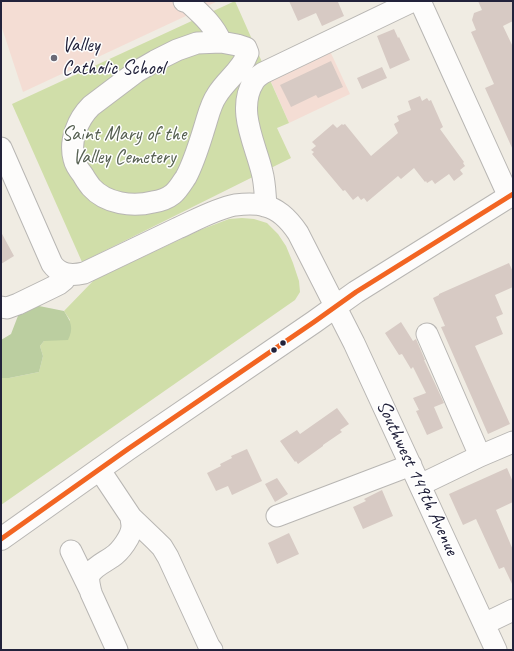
<!DOCTYPE html>
<style>
body{margin:0}
#map{position:relative;width:514px;height:651px;overflow:hidden;background:#f0ece3;font-family:Caveat,sans-serif}
canvas{display:block}
.frame{position:absolute;inset:0;border:2px solid #22223b;pointer-events:none}
</style>
<div id="map">
<canvas width="514" height="651"></canvas>
<div class="frame"></div>
</div>
<script>
const ctx = document.querySelector('canvas').getContext('2d');
ctx.lineJoin = 'round';
function fillPath(path, color) {
  ctx.fillStyle = color;
  ctx.fill(path, 'evenodd');
}
function stroke(path, color, width, dash) {
  ctx.strokeStyle = color;
  ctx.lineWidth = width;
  ctx.lineCap = dash ? 'butt' : 'round';
  ctx.setLineDash(dash || []);
  ctx.stroke(path);
}
function drawText(font, color, halo, rows, align = 'center') {
  ctx.font = font + ' Caveat,sans-serif';
  ctx.lineWidth = 3;
  ctx.setLineDash([]);
  ctx.textBaseline = 'middle';
  ctx.strokeStyle = halo;
  ctx.fillStyle = color;
  for (const [text, x, y, turn = 0] of rows) {
    ctx.save();
    ctx.translate(x, y);
    ctx.rotate((+turn || 0) * Math.PI / 180);
    ctx.textAlign = isNaN(turn) ? turn : align;
    if (halo) ctx.strokeText(text, 0, 0);
    ctx.fillText(text, 0, 0);
    ctx.restore();
  }
}
const built = new Path2D(`
 M1,1H218L23,92L1,25Z
 M329,49L350,94L289,123L269,77Z`);
const green = new Path2D(`
 M235,1L289,123L277,128L291,158L82,262L12,104Z
 M242,218L254,219L267,223L278,234L286,246L293,263L299,281L300,292L295,300L1,505V378H9L39,372L43,356L40,346L44,341L70,320L64,311L94,280L200,230L229,219Z`);
const forest = new Path2D(`
 M29,304L64,311C71,322 74,328 68,340L44,341L40,346L43,356L39,372L9,378H1V340L11,334L21,308Z`);
const building = new Path2D(`
 M289,1H341L338,2L344,16L322,26L316,13L298,21Z
 M478,1H513V21L503,26L513,47V150L485,88L494,84L471,32L476,30L472,20L474,13L482,10Z
 M394,29L398,38L399,37L410,60L390,69L377,36Z
 M331,61L343,87L318,98L316,95L291,107L280,85Z
 M382,67L387,78L362,89L357,78Z
 M420,96L422,101L427,98L429,101L431,100L443,127L440,129L464,162L463,163L465,166L460,170L463,174L454,181L449,174L435,184L432,180L427,183L426,181L425,182L414,168L401,179L398,176L367,202L364,198L361,200L358,196L353,200L345,190L343,191L312,154L314,152L311,150L316,146L312,142L333,124L337,128L342,124L343,125L345,124L371,156L398,133L394,124L399,121L397,116L411,110L408,101Z
 M1,232L14,256L1,264Z
 M509,263L513,272V287L495,295L503,314L496,317L503,334L475,346L510,424L488,434L441,327L445,326L433,298L439,295V294Z
 M401,322L413,341L416,339L425,360H424L444,403L434,407L443,428L427,435L416,411L419,410L413,398L426,393L413,367L411,369L402,354L399,355L385,333Z
 M337,408L349,424L340,430L342,432L323,445V446L298,464L296,461L295,462L280,441L297,430L300,434Z
 M247,449L262,481L232,495L228,486L216,491L207,473L221,466L220,464L232,458L231,456Z
 M507,468L513,482V502L496,510L513,550V586L504,567L499,569L476,519L463,525L449,494Z
 M277,478L288,494L275,502L265,484Z
 M382,490L393,516L363,529L353,507L366,501L364,499Z
 M289,533L299,554L277,564L268,543Z`);
const minor = new Path2D(`
 M184,1L188,2C201,14 214,25 221,42
 M420,1L509,197
 M221,42L237,45L246,48L248,53C242,70 226,80 217,95C210,105 208,117 204,129C199,145 194,162 186,177C182,183 178,190 173,194C168,198 160,201 153,202C133,207 106,204 91,187C88,183 85,179 83,175C79,170 75,164 74,159C69,140 78,119 91,106L136,72L155,61L177,50L197,43Z
 M1,148L52,264C60,275 71,276 84,273C115,258 147,243 178,228C196,220 215,209 235,205C244,204 256,203 265,206C279,209 290,221 298,233L354,343L496,650
 M266,206C265,194 265,183 262,172C255,143 236,109 254,81C256,78 260,75 263,73L413,1
 M1,307L7,308L18,304L49,289L59,284L64,280L67,274
 M427,334L480,456
 M99,469L131,517L155,540L162,547L168,557L209,646L212,650
 M420,485L480,456L513,442
 M277,516L411,465
 M71,551L91,592
 M484,624L513,610
 M117,650L91,593C90,587 87,580 90,574C95,566 105,562 112,557C120,552 132,536 132,526C132,523 131,520 131,517`);
const major = new Path2D(`
 M1,539L128,449L314,322L356,292L513,194`);
const bus1 = new Path2D(`
 M1,539L128,449L314,322L356,292L513,194`);
const markers = [
 [54,58,4,"#6a6976"],
 [283,343,3.5,"#22223b"],
 [274,350,3.5,"#22223b"]
];
const poiNames = [
 ["Valley",62,46],
 ["Catholic School",62,69]
];
const parkNames = [
 ["Saint Mary of the",124,135],
 ["Valley Cemetery",124,158]
];
const streetNames = [
 ["Southwest 149th Avenue",417,478,65]
];
fillPath(built, '#f4ddd4');
fillPath(green, '#d0dea9');
fillPath(forest, '#bbcea0');
fillPath(building, '#d7cac4');
stroke(minor, '#b8b6b3', 23);
stroke(major, '#b8b6b3', 24);
stroke(minor, '#fdfcfb', 21);
stroke(major, '#fdfcfb', 22);
stroke(bus1, '#f26522', 5);
for (const [x, y, r, color] of markers) {
  const dot = new Path2D();
  dot.arc(x, y, r, 0, 2 * Math.PI);
  ctx.fillStyle = color;
  ctx.fill(dot);
  stroke(dot, '#fff', 1.5);
}
drawText('20px', '#22223b', '#fff', poiNames, 'left');
drawText('20px', '#566051', '#fff', parkNames);
drawText('20px', '#22223b', '#fff', streetNames);
</script>
